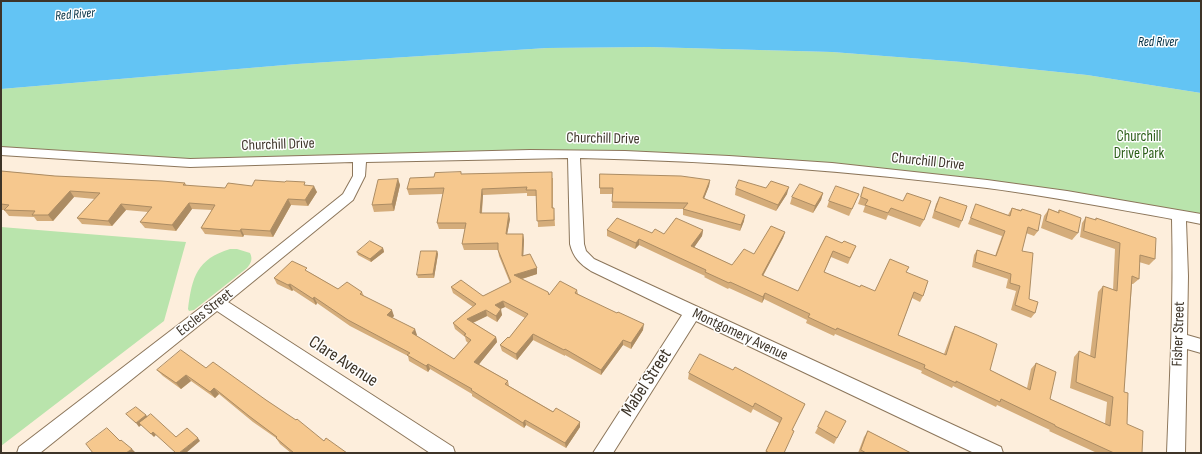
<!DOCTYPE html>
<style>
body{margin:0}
#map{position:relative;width:1202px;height:454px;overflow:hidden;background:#fdeedc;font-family:"Sofia Sans Condensed",sans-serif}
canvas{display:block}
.frame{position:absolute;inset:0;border:2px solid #3d3428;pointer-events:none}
</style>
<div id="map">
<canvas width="1202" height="454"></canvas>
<div class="frame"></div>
</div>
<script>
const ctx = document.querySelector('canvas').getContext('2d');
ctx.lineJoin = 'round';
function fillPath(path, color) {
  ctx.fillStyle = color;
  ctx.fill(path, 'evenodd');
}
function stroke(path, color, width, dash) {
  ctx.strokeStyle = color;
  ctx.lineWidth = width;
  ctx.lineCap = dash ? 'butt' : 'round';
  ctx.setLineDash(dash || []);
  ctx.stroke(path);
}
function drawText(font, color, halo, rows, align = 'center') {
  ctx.font = font + ' "Sofia Sans Condensed",sans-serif';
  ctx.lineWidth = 3;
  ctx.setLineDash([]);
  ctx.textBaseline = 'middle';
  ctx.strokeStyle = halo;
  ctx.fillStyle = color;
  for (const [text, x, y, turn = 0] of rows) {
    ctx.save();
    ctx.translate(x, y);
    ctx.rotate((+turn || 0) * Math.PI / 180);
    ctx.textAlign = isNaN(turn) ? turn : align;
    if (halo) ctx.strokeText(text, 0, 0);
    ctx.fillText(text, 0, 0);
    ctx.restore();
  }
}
const green = new Path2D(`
 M649,47L832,52L962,62L1087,75L1201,93V219L1089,200L852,170L574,154L224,163L1,151V89L297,64L547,48Z
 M1,227L186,242L164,321L1,446Z
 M230,249H237L250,253C253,259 251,263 247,268L194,310L189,311L188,309C192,277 197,259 230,249Z`);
const water = new Path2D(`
 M1,1H1201V93L1087,75L962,62L832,52L649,47L547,48L297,64L1,89Z`);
const street = new Path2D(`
 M1,147L190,159L530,150L625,151L729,156L832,163L987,180L1067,191L1201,214V224L1186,221L1188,276L1187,335L1201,339V353L1187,349L1185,453H1167C1170,374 1174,298 1172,219C1111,208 1049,196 987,188C852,171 716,161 580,158L584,244L586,251L594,259L1001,447L1003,453H974L696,321L613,453H593L682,315L591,271C580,264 573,257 570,244L568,158L366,162L365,176L353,200L228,302L453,447L455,453H430L217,311L40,453H17L19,447L212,299L343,194L353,176V162L190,167L1,155Z`);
const wall = new Path2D(`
 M1,171L55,176L185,183L187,186L225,188L252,186L306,185L317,192L308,206L291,205L273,237L244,235L243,237L205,234L201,228L212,210L192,209L176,231L145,228L140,222L148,212L126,210L112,226L82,224L77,218L95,199L74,197L53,221H37L34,217L9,216L4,210H1Z
 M461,174L553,178V208H554L555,226L538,227L537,196H527V193L483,195L482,213L510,219L507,234H523L524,240L523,256L537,268V274L522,279L549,295L577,290L578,294L643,330L631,349L623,345L601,375L565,355V356L533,340L517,360L502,351L500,345L509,338L525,318L505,307L500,309L502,315L497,322L487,316L473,323L496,337L497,342L479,364L508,381L509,386L580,427L566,448L526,425L524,428L472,396V394L430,369L428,372L409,361L408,356L350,326L317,303L316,305L293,290L292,291L277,284L274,278L309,272L338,289L362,292L364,296L394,316L392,318L417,335L416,336L454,359L468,343L466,341L465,337L455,329L453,323L473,307L453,293L451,287L483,296L510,283L499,256L498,250H464L462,244L465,229H439L437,223L443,194L409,195L407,189L434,177Z
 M398,179L400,185L394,211L374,212L372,205Z
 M710,180L709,186L704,198L744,221L740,231L683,215V209L612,208L613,194H600V188Z
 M864,187L924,220L920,227L888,215L886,220L863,212L865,206L858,204Z
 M736,188H766L787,194L776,211L735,195Z
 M823,193L821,200L813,213L790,204L792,197Z
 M940,197L962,221L959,228L932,218L936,204Z
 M829,201H856L849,216L827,207Z
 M976,204L1008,215L1009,213L1012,208L1021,210L1022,209L1038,231L1034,236L1026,233L1022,251L1029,299L1035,313L1031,318L1011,310L1016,291L1006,288L1008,279L972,267L974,255L977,250L995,256L1002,236L968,224Z
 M1049,209L1058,212L1059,210L1078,233L1072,240L1041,228L1044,216Z
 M1086,217L1095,220L1096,218L1155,259L1149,265L1139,262V279L1133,284H1132L1124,392L1127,424L1142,453H1097L1049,431L1050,430L997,405L996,407L953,386L952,388L921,373L922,371L835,334L834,336L806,323L807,320L764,299L762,303L729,288L728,289L704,277L705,276L639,245L635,249L607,236V230L664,234L703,230L702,236L694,247L732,265L754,254L785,232L783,238L763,276L798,291L826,236L842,243L856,246L848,264L831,257L824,272L860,287L875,291L906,272L923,296L920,302L912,298L898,335L944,354L952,332L955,326L990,370L1027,388L1031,369L1036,363L1050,399L1105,424L1107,402L1070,388L1074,357L1079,351L1090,356L1098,292L1103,286L1113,290L1115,249L1080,237L1082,223Z
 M383,248L384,252L371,262L358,255L357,252Z
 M437,251L438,254L434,278H418L417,275Z
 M206,368L266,400L324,441L347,453H291L280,444L276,438L253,422L219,394L215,398L191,381L181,389L163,376L157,370Z
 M733,370L805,404L792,430L784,453H765L779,423L753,409L751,413L688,379L689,373Z
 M826,411L837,438L834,444L815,433Z
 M868,431L911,453H858L864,437Z`);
const shadedWall = new Path2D(`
 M398,179L400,185L394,211L392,204Z
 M710,180L709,186L702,204L703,198Z
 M314,186L317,192L308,206L305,200Z
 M789,187L787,194L776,211L778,205Z
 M482,189L483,195L481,219L480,213Z
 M70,191L74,197L53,221L48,215Z
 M823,193L821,200L813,213L815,206Z
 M288,199L291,205L273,237L270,231Z
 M189,203L192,209L176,231L172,225Z
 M121,204L126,210L112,226L108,221Z
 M509,213L510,219L506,240V234Z
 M745,215L744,221L740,231L741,225Z
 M241,229L244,235L243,237L240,231Z
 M703,230L702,236L691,252V246Z
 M785,232L783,238L760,281L762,275Z
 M523,234L524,240L523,262L522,256Z
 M639,239V245L635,249L636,243Z
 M383,248L384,252L371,262L370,259Z
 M437,251L438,254L434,278L433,274Z
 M537,268V274L515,281L514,275Z
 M290,284L293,290L292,291L288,285Z
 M765,293L764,299L762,303L763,297Z
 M314,297L317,303L316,305L313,299Z
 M503,301L505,307L496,311L495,305Z
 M501,309L502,315L497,322L496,316Z
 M392,310L394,316L389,321L387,315Z
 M486,310L487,316L468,325L467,319Z
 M644,324L643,330L631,349V343Z
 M415,329L417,335L414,339L412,333Z
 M533,334V340L517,360L516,354Z
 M496,337L497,342L476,368L474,362Z
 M623,340V345L601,375V370Z
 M428,364L430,369L428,372L426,366Z
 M186,375L191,381L181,389L176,383Z
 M214,388L219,394L215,398L210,392Z
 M146,415L149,418L139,427L136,423Z
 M525,420L526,425L524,428L523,423Z
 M580,422V427L566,448L565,443Z
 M153,432L156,435L154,437L151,434Z
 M198,438L200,441L186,453H179Z
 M132,449L135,452L134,453H126Z`);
const building = new Path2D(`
 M1,171L55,176L162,181L185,183L183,185L225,188L228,183L252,186L255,180L285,182L286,181L305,182L304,185L314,186L305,200L288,199L270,231L241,229L240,231L201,228L215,205L189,203L172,225L140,222L152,207L121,204L108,221L77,218L100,193L70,191L48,215H32L35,211L4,210L9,205L1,204Z
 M461,172V174L552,172V208H554V220L537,221L536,190H526L527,187L482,189L480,213H509L506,234H523L522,256L530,254L537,268L514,275L548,292L549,295L560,281L577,290L575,293L617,313L618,312L644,324L631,343L623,340L601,370L565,349L564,350L533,334L516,354L500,345L508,337L509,338L528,314L503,301L495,305L501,309L496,316L486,310L467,319L496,337L474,362L508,381L505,384L553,412L556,408L580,422L565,443L525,420L523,423L471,390L472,389L428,364L426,366L407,355L410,353L348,320L314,297L313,299L290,284L288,285L274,278L292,261L307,268L305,270L338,289L347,282L362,292L360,294L392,310L387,315L415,329L412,333L454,359L471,340L464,335L466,334L453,323L476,304L451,287L461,280L483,296L511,282L498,250V243L462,244L466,223H437L444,188L407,189L410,178L434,177L435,173Z
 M600,174L681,176L710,180L703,198L745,215L741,225L683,209L688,203L612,202L613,188H600Z
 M398,179L392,204L372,205L378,180Z
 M739,180L766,188L771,181L789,187L778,205L736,188Z
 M800,184L823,193L815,206L792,197Z
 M836,186L859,194L852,209L829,201Z
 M864,187L903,201L907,193L931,201L924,220L891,208L888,213L865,205L868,200L861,197Z
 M940,197L967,206L962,221L935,211Z
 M976,204L1010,216L1012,208L1021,211L1022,209L1041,215L1038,231L1028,227L1022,251L1033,253L1029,299L1038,302L1035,313L1015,305L1020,286L1010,283L1011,274L975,262L977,250L996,256L1005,231L971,218Z
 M1049,209L1059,213V210L1081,218L1078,233L1046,221Z
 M1086,217L1096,220V218L1156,238L1155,259L1140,255L1139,279L1132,276L1124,392L1128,393L1127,424L1143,431L1142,453H1114L1055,426V425L1001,399L1000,402L956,381V383L924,368L925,365L837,328L836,330L808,317L810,314L765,293L763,297L730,282L729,283L705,272L706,270L639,239L636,243L607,230L617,218L652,233L655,229L664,234L676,218L703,230L691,246L732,265L744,249L754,254L771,226L785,232L762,275L798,291L826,236L842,243L844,241L856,246L850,258L833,251L824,272L860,287L861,285L875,291L890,259L909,267L906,272L928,281L923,296L914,292L898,335L946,355L955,326L977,335L997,344L990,370L1030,390L1036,363L1056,372L1050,399L1110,426L1113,397L1076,382L1079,351L1095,358L1103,286L1117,291L1120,243L1084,231Z
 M370,241L383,248L370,259L357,252Z
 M421,251H437L433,274L417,275Z
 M181,350L206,368L213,362L266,400L296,420L297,419L324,441L326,438L347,453H294L276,438L277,437L249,416L214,388L210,392L186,375L176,383L157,370Z
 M700,354L733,370L735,367L805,404L792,430L794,431L784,453H769L766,451L782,418L755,403L753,407L689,373Z
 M136,407L146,415L136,423L126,414Z
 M826,411L846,421L837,438L818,427Z
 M151,414L176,437L187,428L198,438L179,453H176L153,432L151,434L139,423Z
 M107,428L120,441L121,440L132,449L126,453H93L86,444Z
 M868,431L911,453H866L861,450Z`);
const farWaternames = [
 ["Red River",75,15,-5],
 ["Red River",1158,43]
];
const parkNames = [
 ["Churchill",1139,137],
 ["Drive Park",1139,154]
];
const streetNames = [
 ["Churchill Drive",603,139,1],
 ["Churchill Drive",278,145,-2],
 ["Churchill Drive",928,162,6],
 ["Eccles Street",205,313,-38],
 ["Fisher Street",1179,334,-88],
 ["Montgomery Avenue",740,335,25]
];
const nearStreetnames = [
 ["Clare Avenue",343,362,33],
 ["Mabel Street",647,383,-57]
];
fillPath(green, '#b9e4ac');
fillPath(water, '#63c4f4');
stroke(street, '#8c765b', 2);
fillPath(street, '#fff');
fillPath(wall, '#d4ac7a');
fillPath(shadedWall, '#ac8c63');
fillPath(building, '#f6c88e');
stroke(building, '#ac8c63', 1);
drawText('italic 13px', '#012e42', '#fefefe', farWaternames);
drawText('15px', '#2a5e17', '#fefefe', parkNames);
drawText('15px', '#3d3428', '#fefefe', streetNames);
drawText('18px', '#3d3428', '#fefefe', nearStreetnames);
</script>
